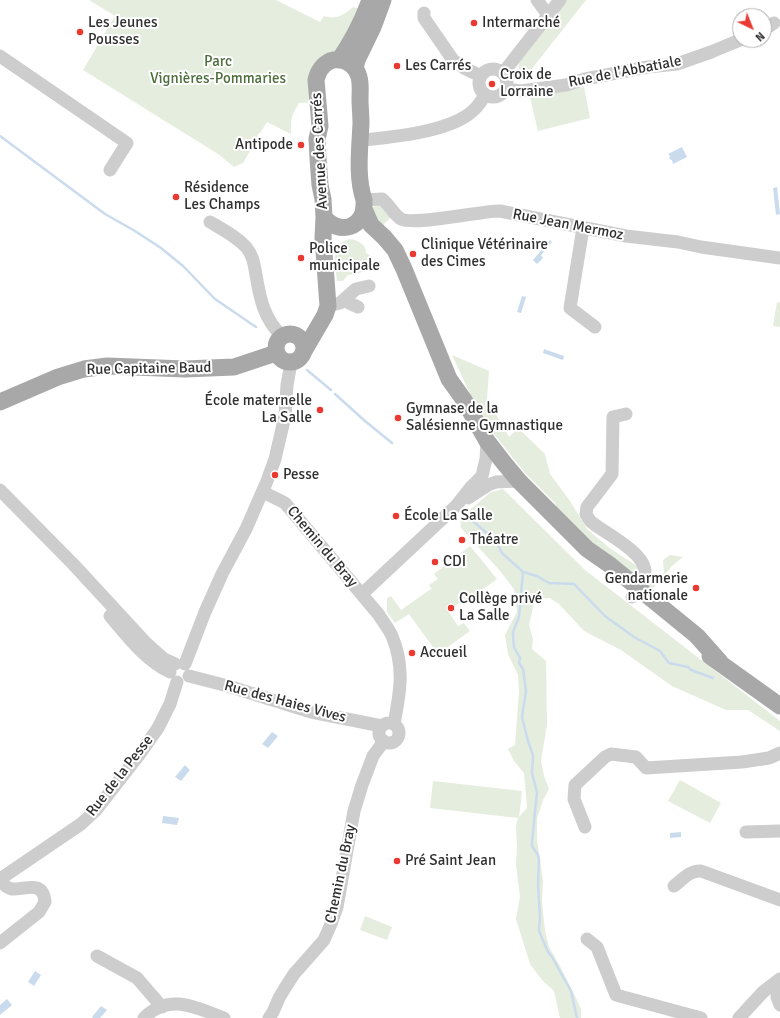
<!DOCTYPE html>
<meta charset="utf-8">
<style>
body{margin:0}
#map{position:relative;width:780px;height:1018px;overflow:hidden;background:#fff;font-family:Signika,sans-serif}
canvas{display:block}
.north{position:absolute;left:732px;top:8px;width:40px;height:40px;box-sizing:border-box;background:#fff;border:1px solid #acacac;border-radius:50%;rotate:137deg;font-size:11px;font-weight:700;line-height:16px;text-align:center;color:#303030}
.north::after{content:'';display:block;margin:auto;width:14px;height:18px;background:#ea3930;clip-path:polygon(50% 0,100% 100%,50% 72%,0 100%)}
</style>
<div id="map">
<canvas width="780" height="1018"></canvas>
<div class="north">N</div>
</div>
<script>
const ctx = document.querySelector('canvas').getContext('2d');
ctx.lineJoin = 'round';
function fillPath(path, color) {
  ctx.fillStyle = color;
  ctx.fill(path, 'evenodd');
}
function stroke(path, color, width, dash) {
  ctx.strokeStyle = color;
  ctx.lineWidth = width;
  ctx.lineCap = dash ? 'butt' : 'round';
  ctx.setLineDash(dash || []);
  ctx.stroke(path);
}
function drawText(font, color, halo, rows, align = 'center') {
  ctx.font = font + ' Signika,sans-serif';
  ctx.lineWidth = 4;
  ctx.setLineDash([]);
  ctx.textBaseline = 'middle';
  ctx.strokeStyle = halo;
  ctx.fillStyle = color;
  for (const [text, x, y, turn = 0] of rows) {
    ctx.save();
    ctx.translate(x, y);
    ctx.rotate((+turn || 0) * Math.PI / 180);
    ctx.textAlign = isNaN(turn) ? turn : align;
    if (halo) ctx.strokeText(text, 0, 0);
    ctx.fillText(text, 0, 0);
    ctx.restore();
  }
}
const green = new Path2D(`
 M89,0H276L320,22L324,16C336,20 344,15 353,7L361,9L336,54L314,102L299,103C291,116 291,119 291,134L267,122L260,133H259L257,136L258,137L243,163L234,167L218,154L83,70L115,16Z
 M566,0H586L523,80L517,76L520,60Z
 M584,87L590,118L538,131L530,97Z
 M378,205L383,206L391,217L380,228L370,210L373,207Z
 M352,239C360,242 366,244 366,253L371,256L370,259L374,262C367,272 359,273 348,275L343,281H337C336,263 328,242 352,239Z
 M777,302L780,303V327L773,326Z
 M452,355L489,371L487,399L509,437L518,428L545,454L550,474L570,501L588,530L611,549L654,577L664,573L663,560L670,555L683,557L672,566L649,593L562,521L555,503L525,473L482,419Z
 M503,489L585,570L780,721V731L748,710H726L672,686L621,650L584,631L559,604L550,598L535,599L529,625L533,639L532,649L546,661L547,725L541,761L544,776L549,789L543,800L537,819V840L543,881L542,901L545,931L549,947L560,966L576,998L581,1009V1018H560L554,991L542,980L530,964L516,919L520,897L516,864L517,847L516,826L518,818L430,808L433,781L522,791L519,817L527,808L524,773L514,761L508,749L515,745L519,692L518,675L508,654L505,635L517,612L514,589L501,572L461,528L460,518L491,492Z
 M470,546L497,579L461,605L459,603L448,611L458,626L464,623L470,631L438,654L409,614L395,623L387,612V598L391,596L401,610L431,589L433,591L429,585L438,579L434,574Z
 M680,780L721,803L710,823L668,801Z
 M365,916L392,927L387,940L360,930Z`);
const water = new Path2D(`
 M682,147L687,157L673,164L672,160L669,159L670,156L668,154Z
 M777,187L780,214L776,215L773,188Z
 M550,240L552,242L541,255L543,258L537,264L533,260Z
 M522,296L526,297L521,313L517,312Z
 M544,349L564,356L563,360L543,353Z
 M272,732L278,736L268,748L262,744Z
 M185,765L190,770L181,781L175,777Z
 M163,816L179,818L177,825L162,823Z
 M681,832V837L670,838V833Z
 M35,971L41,975L34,986L28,982Z
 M7,999L12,1005L0,1015V1005Z
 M101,1006L107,1010L100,1018H93L92,1017Z`);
const stream = new Path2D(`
 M0,136L105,214L135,231L161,248L183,266L215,299L256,327
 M307,370L331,390
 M335,394L365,421L392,443
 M467,516L496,541L502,553L523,572L537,576L549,583L574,584L605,616L634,637L660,651L669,663L688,667L691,670L713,678
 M523,572L519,617L513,632V636L514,647L520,658L519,663L523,669L526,691L522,717L528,741L533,755L532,773L537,792L532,842V846L538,855L539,860L538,886L540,916L539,931L548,952L552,957L571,991L577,1018`);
const minor = new Path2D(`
 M537,0L548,15
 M424,13V18L453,60L464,68L481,76
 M764,30L774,23
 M0,56L127,143L110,170
 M479 83a14 14 0 1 1 28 0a14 14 0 1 1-28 0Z
 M503,73L560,0
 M507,89L521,91L566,85L585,79L648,67L677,64L711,52L740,40
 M364,140C393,137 445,132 469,114C476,109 481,102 485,95
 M364,200L382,199C389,204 394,215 401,219C415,226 479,211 500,211L626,236L678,242L701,247L780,258
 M210,222C222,229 236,236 246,247C253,255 254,264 256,275C260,299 264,319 282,336
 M583,228L570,308L595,327
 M345,299L349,303L358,307
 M328,306L340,303L356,289L369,286
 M626,414L613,417L612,474L587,507L586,514C588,517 590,522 594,524C607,534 645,553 645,572C644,581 637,591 632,597
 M0,490L74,565L145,642L164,659L175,664
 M263,492L285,503L379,615C383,622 389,629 392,636C405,667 400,693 394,724
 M468,498L488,485L496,482L519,481
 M362,594L456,506L471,487L482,476L486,459L487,441
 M110,616C128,637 145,660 170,672
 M185,664L205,612L222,574L246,529L267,481L275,459L285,416L287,385L291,363
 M189,676L228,686L311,712L382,726
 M379 733a10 10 0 1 1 20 0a10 10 0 1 1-20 0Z
 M585,827L574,799L575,785L605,757L611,754L636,757L646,768L742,762L769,758L780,753
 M746,832L780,831
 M0,879L81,824L96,810L139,755L158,728L170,704L177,682
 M0,879C3,884 6,888 12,889C25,890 43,879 45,902L39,912L0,943
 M674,886C682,880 690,870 701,871L780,900
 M587,939L597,947L616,995L701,1018
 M97,956L137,978L162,1007
 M780,983L777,997L780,1005
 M144,1018C169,992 197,1008 224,1018
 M269,1018L273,1012L279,998L285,988L294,974L324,940L331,924L337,907L354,811L362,785L373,756L384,741
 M739,1018L763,992L780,979`);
const major = new Path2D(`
 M339,60C353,40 362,22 370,0
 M355,69L357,60L373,27L383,0
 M364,209L371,225L384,237L395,250L404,269L449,379L464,400L487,441L504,463L519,481L587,549L610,565L697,636L720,662
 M324,217C339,236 365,228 364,203
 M276 348a14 14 0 1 1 28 0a14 14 0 1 1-28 0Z
 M304,351L325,315L328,306L323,238L324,217L323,199L320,185L318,158L317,139L320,126L316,80C318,71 322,65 330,61C343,56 356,65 359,77C361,84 360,92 360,99C360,107 361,115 361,123C360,148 356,176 364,200
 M0,402L58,377L84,369L107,366L185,369L234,367L276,353
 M710,656L780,706`);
const markers = [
 [474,23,4,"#ea3930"],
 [80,32,4,"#ea3930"],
 [397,66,4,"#ea3930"],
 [492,84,4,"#ea3930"],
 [301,145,4,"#ea3930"],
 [176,197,4,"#ea3930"],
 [413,254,4,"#ea3930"],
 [301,258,4,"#ea3930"],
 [320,410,4,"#ea3930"],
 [398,418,4,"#ea3930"],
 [275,475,4,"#ea3930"],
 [396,516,4,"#ea3930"],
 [462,540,4,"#ea3930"],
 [435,562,4,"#ea3930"],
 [696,588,4,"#ea3930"],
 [451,608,4,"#ea3930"],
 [412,653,4,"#ea3930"],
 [397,861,4,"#ea3930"]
];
const poiNames = [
 ["Les Jeunes",88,23],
 ["Pousses",88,40],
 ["Intermarché",482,23],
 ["Les Carrés",405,66],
 ["Croix de",500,75],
 ["Lorraine",500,92],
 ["Antipode",293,145,"right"],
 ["Résidence",184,188],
 ["Les Champs",184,205],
 ["Clinique Vétérinaire",421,245],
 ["des Cimes",421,262],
 ["Police",309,249],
 ["municipale",309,266],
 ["École maternelle",312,401,"right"],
 ["La Salle",312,418,"right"],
 ["Gymnase de la",406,409],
 ["Salésienne Gymnastique",406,426],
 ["Pesse",283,475],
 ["École La Salle",404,516],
 ["Théatre",470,540],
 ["CDI",443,562],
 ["Gendarmerie",688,579,"right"],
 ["nationale",688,596,"right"],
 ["Collège privé",459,599],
 ["La Salle",459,616],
 ["Accueil",420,653],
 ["Pré Saint Jean",405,861]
];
const parkNames = [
 ["Parc",218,62],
 ["Vignières-Pommaries",218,79]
];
const streetNames = [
 ["Rue de l'Abbatiale",625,72,-11],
 ["Avenue des Carrés",320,151,-93],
 ["Rue Jean Mermoz",568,225,11],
 ["Rue Capitaine Baud",149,369,-1],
 ["Chemin du Bray",322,547,50],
 ["Rue des Haies Vives",285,702,15],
 ["Rue de la Pesse",120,776,-52],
 ["Chemin du Bray",341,874,-78]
];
fillPath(green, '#e5edde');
fillPath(water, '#cadbed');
stroke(stream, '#cadbed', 2.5);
stroke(minor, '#cdcdcd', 13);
stroke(major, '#a8a8a8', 17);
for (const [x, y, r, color] of markers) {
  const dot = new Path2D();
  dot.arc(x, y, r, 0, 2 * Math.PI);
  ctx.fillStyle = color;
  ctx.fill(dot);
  stroke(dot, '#fff', 1.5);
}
drawText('15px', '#303030', '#fff', poiNames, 'left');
drawText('15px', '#4d6e3c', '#fff', parkNames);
drawText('15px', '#303030', '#fff', streetNames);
</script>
